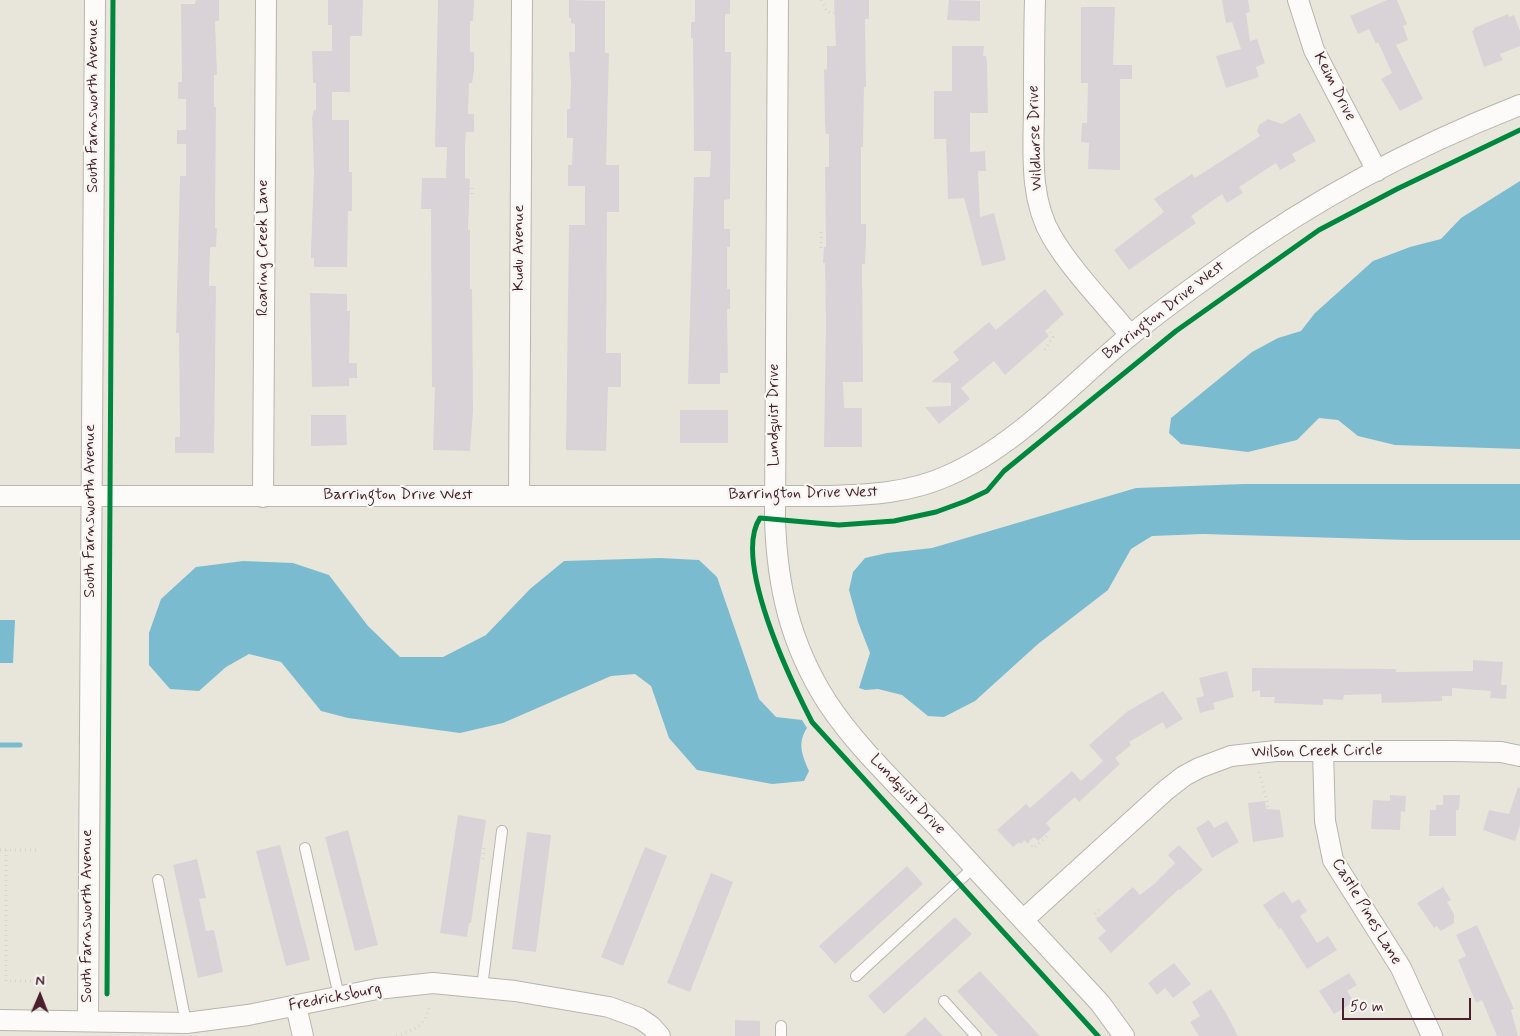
<!DOCTYPE html>
<style>
body{margin:0}
#map{position:relative;width:1520px;height:1036px;overflow:hidden;background:#e8e6da;font-family:Mynerve,sans-serif}
canvas{display:block}
.north{position:absolute;left:15px;top:971px;width:50px;height:50px;-webkit-text-stroke:4px #f6f6f2;paint-order:stroke;rotate:1deg;font-size:14px;font-weight:700;line-height:20px;text-align:center;color:#4a1f2b}
.north::after{content:'';display:block;margin:auto;width:18px;height:22px;background:#4a1f2b;clip-path:polygon(50% 0,100% 100%,50% 72%,0 100%)}
.scale{position:absolute;left:1342px;top:998px;width:129px;height:22px;box-sizing:border-box;border:2px solid #4a1f2b;border-top:0;padding-left:6px;font-size:15px;line-height:18px;white-space:nowrap;color:#4a1f2b;-webkit-text-stroke:4px #f6f6f2;paint-order:stroke}
</style>
<div id="map">
<canvas width="1520" height="1036"></canvas>
<div class="north">N</div>
<div class="scale">50 m</div>
</div>
<script>
const ctx = document.querySelector('canvas').getContext('2d');
ctx.lineJoin = 'round';
function fillPath(path, color) {
  ctx.fillStyle = color;
  ctx.fill(path, 'evenodd');
}
function stroke(path, color, width, dash) {
  ctx.strokeStyle = color;
  ctx.lineWidth = width;
  ctx.lineCap = dash ? 'butt' : 'round';
  ctx.setLineDash(dash || []);
  ctx.stroke(path);
}
function drawText(font, color, halo, rows, align = 'center') {
  ctx.font = font + ' Mynerve,sans-serif';
  ctx.lineWidth = 4.5;
  ctx.setLineDash([]);
  ctx.textBaseline = 'middle';
  ctx.strokeStyle = halo;
  ctx.fillStyle = color;
  for (const [text, x, y, turn = 0] of rows) {
    ctx.save();
    ctx.translate(x, y);
    ctx.rotate((+turn || 0) * Math.PI / 180);
    ctx.textAlign = isNaN(turn) ? turn : align;
    if (halo) ctx.strokeText(text, 0, 0);
    ctx.fillText(text, 0, 0);
    ctx.restore();
  }
}
const water = new Path2D(`
 M1520,181V449L1395,445L1358,436L1338,420L1319,418L1297,440L1248,452L1181,444L1169,433L1171,418L1252,352L1278,338L1301,331L1315,313L1373,261L1410,247L1441,239L1461,218Z
 M1244,484H1520V540H1408L1203,534L1152,536L1131,549L1108,590L1038,644L975,701L944,717L928,716L902,695L878,689L865,690L859,688L870,653L858,622L849,590L853,572L865,558L887,553L932,548L1136,488Z
 M660,558L699,560L717,577L759,699L776,717L802,720L807,728C797,743 802,755 809,771L804,781L772,784L697,770L669,738L651,686L635,674L611,676L503,723L460,733L348,718L321,711L281,662L249,654L226,667L199,691L170,689L149,665V633L161,599L196,567L243,561L293,563L329,575L368,626L400,657H443L486,635L530,589L564,561Z
 M0,620H15L13,663H0Z`);
const stream = new Path2D(`
 M0,745H20`);
const building = new Path2D(`
 M196,0H219V21H215L217,75H214V107H216L215,228H217L216,247H210L209,286H216L214,453H175V437H180L179,333H176L180,176H186V144H177V130H186V99H178V82H182L181,4H195Z
 M328,0H363L362,36H350V92H332V120H349V172H352V211H348L347,267H314V258H311V251L314,170L312,118L314,110H316V83H313L312,51H332V25H328Z
 M438,0H474L473,21H470V52H474V70L472,83H469L468,114H474V132H466L465,147V178L470,179L468,230H470V289H472L473,411L470,451L433,450L435,387H432L431,209H421L422,178H446L447,147H435Z
 M569,0L605,1V53H609L606,165H619V212H607L606,353H621V387H608L606,451L566,450L569,225H585V186H568V165H572L573,138H567V109H570L571,83L569,52H575V24L571,23V18H569Z
 M695,0H730V14H725V52H731L730,199L724,200V229H730V247H727V289H730V309H727L728,373H720V384H688L694,177H710L711,151H694L693,38H691V22H695Z
 M834,0H869V19H865L866,87H864L863,147H861V224H866V240L865,264H862L863,382H843L844,408H862V447H824L826,322L825,263H823L824,247H826L825,167H829V134H826L825,124L824,69L827,70V46H836Z
 M949,0L980,1V21L947,20Z
 M1222,0H1248L1250,12L1246,13L1250,41L1257,39L1265,63L1256,67L1259,77L1226,88L1216,56L1241,49L1232,22L1226,23L1225,19Z
 M1387,0H1397L1407,24L1403,26L1408,40L1396,45L1423,99L1400,111L1381,79L1392,73L1378,42L1376,44L1369,29L1358,34L1350,16Z
 M1081,7H1115L1113,65H1132V79H1120V170L1088,169L1089,143L1081,142L1082,123H1087L1088,83H1081Z
 M1508,14L1509,17L1514,15L1520,31V46L1500,54L1503,60L1484,67L1472,31L1474,30V28Z
 M952,46H984L983,56H986L987,63L988,113H970V152L985,151L986,171H978L980,217L994,213L1006,260L982,266L964,198L948,199L946,139H934V91H952Z
 M1300,113L1316,141L1292,154L1296,161L1280,170L1276,163L1239,187L1243,193L1227,203L1222,194L1191,216L1196,223L1129,270L1114,250L1164,212L1154,199L1192,174L1195,178L1260,136L1257,131L1259,125L1268,119L1282,124Z
 M1045,289L1064,314L1045,331L1049,336L1005,375L994,361L961,388L970,399L939,424L925,407L951,406V383L931,382L959,360L953,352L989,322L996,330Z
 M310,293L347,294V311H350L349,363H357V378H349V386L312,387Z
 M680,410H728V443H680Z
 M311,415H346L347,445L311,446Z
 M1473,660L1503,662L1501,685H1507L1506,699L1490,698L1491,691L1452,688V696H1442V701L1382,703L1381,694L1344,695L1343,700L1323,699V705L1274,703L1275,697H1260V690L1252,692V668L1396,669V672L1473,671Z
 M1227,671L1234,697L1213,703L1215,709L1200,713L1196,698L1204,696L1199,678Z
 M1163,691L1183,719L1166,729L1163,722L1129,742L1131,745L1115,758L1120,764L1079,802L1075,797L1046,823L1051,829L1038,841L1034,837L1027,843L1024,840L1021,844L1019,842L1013,847L997,830L1026,804L1030,808L1072,771L1081,781L1103,761L1089,745L1128,711Z
 M1518,787L1520,788V826L1515,841L1483,830L1489,810L1509,814Z
 M1390,795L1406,796L1405,812L1401,811L1400,830L1371,829L1373,800L1390,801Z
 M1443,795H1460L1459,810H1456V836H1429L1430,810H1436V805H1443Z
 M1265,801L1266,809L1280,810L1284,837L1253,842L1248,803Z
 M458,815L486,820L471,923H469L467,937L440,933Z
 M1209,820L1214,828L1227,821L1239,842L1212,858L1196,828Z
 M348,830L378,945L355,951L325,837Z
 M527,832L551,835L536,952L512,949Z
 M280,845L310,960L286,966L256,851Z
 M1179,845L1203,870L1180,890L1179,889L1111,953L1098,938L1106,931L1096,920L1133,887L1140,895L1152,886L1175,863L1168,855Z
 M645,847L667,856L623,966L601,957Z
 M197,859L206,898L199,899L206,931L214,930L223,972L198,978L173,865Z
 M907,866L923,884L835,964L819,946Z
 M711,873L733,882L690,992L667,983Z
 M1443,887L1451,900L1447,902L1454,914V923L1441,931L1437,926L1434,928L1417,903Z
 M1284,891L1292,903L1299,899L1307,911L1300,916L1317,943L1328,936L1337,950L1307,969L1281,928L1279,929L1263,905Z
 M955,917L972,934L884,1014L868,996Z
 M1477,925L1514,1009L1511,1010L1518,1036H1497L1482,1000L1476,1003L1458,960L1466,956L1456,935Z
 M1174,963L1191,984L1173,998L1165,988L1157,995L1148,983Z
 M980,971L1006,999L1040,1036H998L957,991Z
 M1349,973L1357,985L1347,991L1354,1002L1334,1014L1319,991Z
 M1211,989L1226,1013L1238,1036H1199L1190,1022L1200,1016L1192,1002Z
 M925,1017L943,1036H904Z
 M735,1020L760,1021V1036H735Z`);
const path = new Path2D(`
 M821,0L827,12L834,13
 M463,195H472V185
 M821,232V250H823
 M1045,350L1053,337L1047,326
 M1259,772L1269,809
 M1028,842L1034,848L1047,836
 M0,850H37
 M6,850V981H35
 M483,859L484,847
 M1098,918L1095,914L1100,909
 M396,1036C416,1029 425,1027 430,1004`);
const service = new Path2D(`
 M305,848L339,996
 M158,880L186,1023
 M856,976L974,867
 M482,987L502,831
 M944,1001L976,1036
 M781,1036V1026`);
const minor = new Path2D(`
 M778,0L775,519C777,586 790,644 827,702C857,748 903,790 940,830C993,888 1046,945 1100,1003L1124,1036
 M1035,0C1034,34 1034,69 1034,103C1034,147 1028,197 1052,237C1073,272 1104,303 1130,335
 M1298,0L1314,50L1377,171
 M0,496H828C869,495 909,493 947,476C1010,449 1063,393 1114,349C1150,318 1189,290 1227,263C1316,198 1418,145 1520,105
 M519,496L522,0
 M263,497L266,0
 M1323,751L1325,821L1333,860L1401,968L1432,1036
 M1023,920L1166,790L1184,776L1199,768L1231,756L1276,751H1452L1501,752L1520,756
 M296,1006L303,1036
 M0,1020L186,1023L248,1015L377,989L433,983L515,991L609,1007L639,1018L651,1026L660,1036
 M88,1021L95,0`);
const cycleway = new Path2D(`
 M107,994L113,0
 M1098,1036L812,722C791,681 732,560 760,518L839,525L894,521L936,512L966,501L987,491L1004,471L1176,331L1319,230L1397,189L1520,130`);
const streetNames = [
 ["Keim Drive",1334,87,63],
 ["South Farnsworth Avenue",94,106,-90],
 ["Wildhorse Drive",1036,138,-92],
 ["Roaring Creek Lane",264,248,-90],
 ["Kudu Avenue",520,248,-90],
 ["Barrington Drive West",1164,311,-38],
 ["Lundquist Drive",775,415,-90],
 ["Barrington Drive West",803,494,-1],
 ["Barrington Drive West",398,496],
 ["South Farnsworth Avenue",91,511,-90],
 ["Wilson Creek Circle",1317,752,-1],
 ["Lundquist Drive",907,795,47],
 ["Castle Pines Lane",1366,912,59],
 ["South Farnsworth Avenue",88,916,-90],
 ["Fredricksburg",335,998,-11]
];
fillPath(water, '#7bbbcf');
stroke(stream, '#7bbbcf', 5);
fillPath(building, '#d9d3d8');
stroke(service, '#b9b4ad', 12);
stroke(minor, '#b9b4ad', 22);
stroke(path, '#d6d3d2', 3, [1, 4]);
stroke(service, '#fcfbf9', 10);
stroke(minor, '#fcfbf9', 20);
stroke(cycleway, '#00873e', 5);
drawText('16px', '#4a1f2b', '#f6f6f2', streetNames);
</script>
